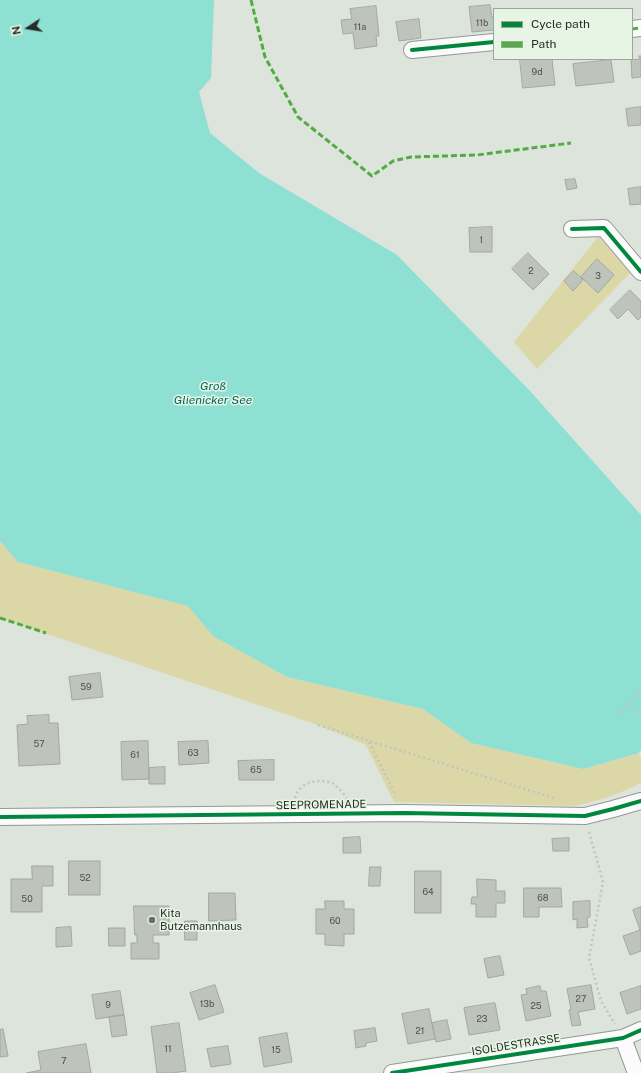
<!DOCTYPE html>
<meta charset="utf-8">
<style>
body{margin:0}
#map{position:relative;width:641px;height:1073px;overflow:hidden;background:#dce4db;font-family:"Public Sans",sans-serif}
canvas{display:block}
.legend{position:absolute;left:493px;top:8px;width:140px;height:52px;box-sizing:border-box;background:#e7f6e4;border:1px solid #9aa698;margin:0;padding:5px 7px;list-style:none;font-size:12px;color:#272d26}
.legend li{display:flex;align-items:center;gap:8px;height:20px}
.legend b{width:20px;border:1px solid #9aa698}
.north{position:absolute;left:8px;top:8px;width:40px;height:40px;-webkit-text-stroke:3px #e7f6e4;paint-order:stroke;rotate:258deg;font-size:11px;font-weight:700;line-height:16px;text-align:center;color:#272d26}
.north::after{content:'';display:block;margin:auto;width:14px;height:18px;background:#272d26;clip-path:polygon(50% 0,100% 100%,50% 72%,0 100%)}
</style>
<div id="map">
<canvas width="641" height="1073"></canvas>
<ul class="legend">
<li><b style="height:5px;background:#00873e"></b>Cycle path</li>
<li><b style="height:5px;background:#53ab44"></b>Path</li>
</ul>
<div class="north">N</div>
</div>
<script>
const ctx = document.querySelector('canvas').getContext('2d');
ctx.lineJoin = 'round';
function fillPath(path, color) {
  ctx.fillStyle = color;
  ctx.fill(path, 'evenodd');
}
function stroke(path, color, width, dash) {
  ctx.strokeStyle = color;
  ctx.lineWidth = width;
  ctx.lineCap = dash ? 'butt' : 'round';
  ctx.setLineDash(dash || []);
  ctx.stroke(path);
}
function drawText(font, color, halo, rows, align = 'center') {
  ctx.font = font + ' "Public Sans",sans-serif';
  ctx.lineWidth = 3;
  ctx.setLineDash([]);
  ctx.textBaseline = 'middle';
  ctx.strokeStyle = halo;
  ctx.fillStyle = color;
  for (const [text, x, y, turn = 0] of rows) {
    ctx.save();
    ctx.translate(x, y);
    ctx.rotate((+turn || 0) * Math.PI / 180);
    ctx.textAlign = isNaN(turn) ? turn : align;
    if (halo) ctx.strokeText(text, 0, 0);
    ctx.fillText(text, 0, 0);
    ctx.restore();
  }
}
const green = new Path2D(`
 M602,232L633,270L537,369L514,342Z
 M0,541L18,562L188,606L213,636L287,677L423,709L471,743L583,769L639,753L641,759V783C620,794 598,801 574,806L394,802L366,745L318,725L0,618Z`);
const water = new Path2D(`
 M0,0H214L211,78L199,92L210,133L259,173L397,255L530,391L641,515V750L639,753L583,769L471,743L423,709L287,677L213,636L188,606L18,562L0,541Z`);
const building = new Path2D(`
 M490,5L492,17H494V30L472,32L469,7Z
 M376,6L379,36H376L377,46L355,49L353,33L343,34L341,20L352,19L350,9Z
 M419,19L421,38L399,41L396,22Z
 M639,56H641V77L632,78L631,60L640,59Z
 M520,59H552L555,85L523,88Z
 M611,60L614,82L576,86L573,64Z
 M641,107V125L628,126L626,109Z
 M575,179L577,188L567,190L565,180Z
 M641,187V204L630,205L628,189Z
 M492,227V252H470L469,228Z
 M528,253L549,274L533,290L512,269Z
 M597,259L614,275L598,293L581,277Z
 M574,271L583,280L573,291L564,281Z
 M630,290L641,301V317L638,320L628,309L618,319L610,310Z
 M100,673L103,697L72,700L69,677Z
 M49,715V723H58L60,764L19,766L17,725L28,724L27,716Z
 M148,741L149,779L122,780L121,742Z
 M208,741L209,763L179,765L178,742Z
 M274,760V780H239L238,761Z
 M165,767V784H149V768Z
 M360,837L361,853H343V838Z
 M569,838V851H553L552,839Z
 M69,861H100V895H69Z
 M32,866H53V886H42V912H11V879H32Z
 M370,867H381L380,886H369Z
 M415,871H441V913H415Z
 M477,879L496,880V891H505V903H496V917H476V904H471L472,897H477Z
 M524,888H561L562,907H539V917H524Z
 M209,893H235L236,920L209,921Z
 M325,901H344V909H354V934H344V946L325,945V934H316V909H325Z
 M590,901V917L587,918L588,927L577,928V919L573,920V902Z
 M134,906H169V935H153V943H159V959H131V943H137V935H135Z
 M641,907V951L630,955L623,936L640,930L633,910Z
 M185,921H197V940H185Z
 M71,927L72,946L56,947V928Z
 M109,928H125V946H109Z
 M500,956L504,975L488,978L484,959Z
 M215,985L224,1012L199,1020L190,993Z
 M591,985L595,1009L578,1012L581,1025L572,1026L569,1010L571,1009L567,989Z
 M540,986L541,991H546L551,1016L526,1021L521,995L527,994L526,989Z
 M641,986V1009L627,1014L620,993Z
 M120,991L124,1015L96,1019L92,995Z
 M495,1003L500,1030L469,1035L464,1008Z
 M429,1009L435,1039L408,1044L402,1014Z
 M124,1015L127,1035L112,1037L109,1017Z
 M447,1020L451,1039L436,1042L432,1023Z
 M179,1023L186,1071L172,1073H157L151,1027Z
 M375,1028L377,1041L366,1043V1046L356,1048L354,1031Z
 M3,1029L8,1056L0,1057V1030Z
 M287,1033L292,1062L264,1067L259,1038Z
 M86,1044L91,1073H26L41,1070L38,1052Z
 M228,1046L231,1064L211,1067L207,1049Z`);
const path = new Path2D(`
 M628,704L641,715
 M619,715L641,689
 M318,725L554,798
 M369,742L396,796
 M295,798C299,782 319,777 334,784C338,787 344,794 347,798
 M589,832L603,882L589,958L601,1001L615,1024`);
const minor = new Path2D(`
 M632,29L641,28
 M412,50L494,42
 M572,229L604,228L641,272
 M0,817L404,813L585,816L613,809L641,801
 M623,1038L636,1073
 M392,1073L623,1038L641,1030`);
const quiet = new Path2D(`
 M251,0L265,57L298,117L372,176L393,161L411,157L477,155L571,143
 M632,29L641,28
 M0,618L46,633`);
const cycleway = new Path2D(`
 M412,50L494,42
 M572,229L604,228L641,272
 M0,817L404,813L585,816L613,809L641,801
 M392,1073L623,1038L641,1030`);
const markers = [
 [152,920,4,"#666d65"]
];
const numberNames = [
 ["11b",482,23],
 ["11a",360,27],
 ["9d",537,72],
 ["1",481,240],
 ["2",531,271],
 ["3",598,276],
 ["59",86,687],
 ["57",39,744],
 ["63",193,753],
 ["61",135,755],
 ["65",256,770],
 ["52",85,878],
 ["64",428,892],
 ["68",543,898],
 ["50",27,899],
 ["60",335,921],
 ["27",581,999],
 ["13b",207,1004],
 ["9",108,1005],
 ["25",536,1006],
 ["23",482,1019],
 ["21",420,1031],
 ["11",168,1049],
 ["15",276,1050],
 ["7",64,1061]
];
const streetNames = [
 ["SEEPROMENADE",321,805,-1],
 ["ISOLDESTRASSE",516,1045,-9]
];
const poiNames = [
 ["Kita",160,914],
 ["Butzemannhaus",160,927]
];
const waterNames = [
 ["Groß",213,386],
 ["Glienicker See",213,400]
];
fillPath(green, '#dcd7a7');
fillPath(water, '#8ee0d3');
fillPath(building, '#bec3bc');
stroke(building, '#a3a8a1', 1);
stroke(minor, '#939992', 18);
stroke(path, '#c2c4c1', 2.5, [2, 3]);
stroke(minor, '#fafbfa', 16);
stroke(quiet, '#53ab44', 3, [6, 3]);
stroke(cycleway, '#00873e', 4);
for (const [x, y, r, color] of markers) {
  const dot = new Path2D();
  dot.arc(x, y, r, 0, 2 * Math.PI);
  ctx.fillStyle = color;
  ctx.fill(dot);
  stroke(dot, '#e7f6e4', 1.5);
}
drawText('9px', '#4d524c', null, numberNames);
drawText('11px', '#272d26', '#e7f6e4', streetNames);
drawText('11px', '#272d26', '#e7f6e4', poiNames, 'left');
drawText('italic 12px', '#00665c', '#e7f6e4', waterNames);
</script>
